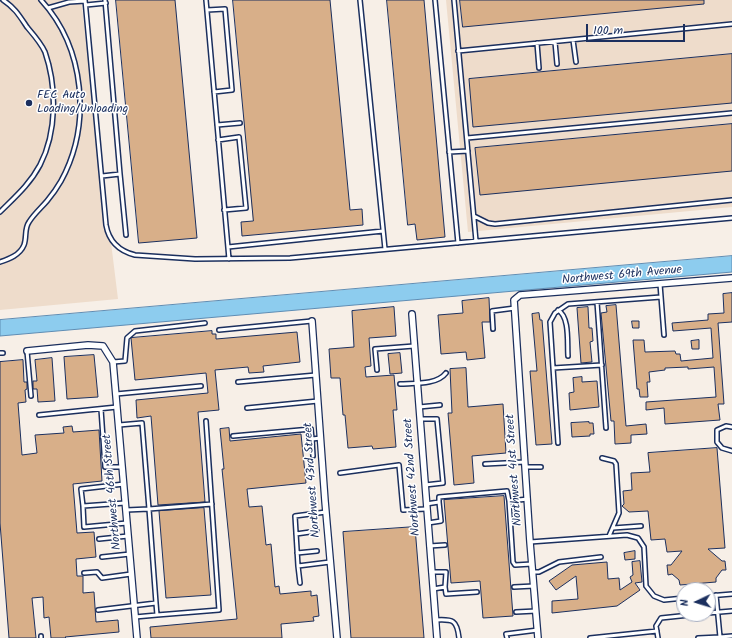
<!DOCTYPE html>
<style>
body{margin:0}
#map{position:relative;width:732px;height:638px;overflow:hidden;background:#f7efe7;font-family:Kalam,sans-serif}
canvas{display:block}
.north{position:absolute;left:676px;top:582px;width:40px;height:40px;box-sizing:border-box;background:#fff;border:1px solid #a4acbf;border-radius:50%;rotate:266deg;font-size:11px;font-weight:700;line-height:16px;text-align:center;color:#1b2f5e}
.north::after{content:'';display:block;margin:auto;width:14px;height:18px;background:#1b2f5e;clip-path:polygon(50% 0,100% 100%,50% 72%,0 100%)}
.scale{position:absolute;left:586px;top:24px;width:99px;height:18px;box-sizing:border-box;border:2px solid #1b2f5e;border-top:0;padding-left:5px;font-size:12px;line-height:14px;white-space:nowrap;color:#1b2f5e;-webkit-text-stroke:3px #fff;paint-order:stroke}
</style>
<div id="map">
<canvas width="732" height="638"></canvas>
<div class="north">N</div>
<div class="scale">100 m</div>
</div>
<script>
const ctx = document.querySelector('canvas').getContext('2d');
ctx.lineJoin = 'round';
function fillPath(path, color) {
  ctx.fillStyle = color;
  ctx.fill(path, 'evenodd');
}
function stroke(path, color, width, dash) {
  ctx.strokeStyle = color;
  ctx.lineWidth = width;
  ctx.lineCap = dash ? 'butt' : 'round';
  ctx.setLineDash(dash || []);
  ctx.stroke(path);
}
function drawText(font, color, halo, rows, align = 'center') {
  ctx.font = font + ' Kalam,sans-serif';
  ctx.lineWidth = 3;
  ctx.setLineDash([]);
  ctx.textBaseline = 'middle';
  ctx.strokeStyle = halo;
  ctx.fillStyle = color;
  for (const [text, x, y, turn = 0] of rows) {
    ctx.save();
    ctx.translate(x, y);
    ctx.rotate((+turn || 0) * Math.PI / 180);
    ctx.textAlign = isNaN(turn) ? turn : align;
    if (halo) ctx.strokeText(text, 0, 0);
    ctx.fillText(text, 0, 0);
    ctx.restore();
  }
}
const built = new Path2D(`
 M0,0H81L118,299L0,310Z
 M446,0H732V207L468,232Z`);
const water = new Path2D(`
 M732,256V272L0,336V320Z`);
const building = new Path2D(`
 M116,0H175L197,238L139,243Z
 M233,0H330L350,210L362,209L363,225L242,236L241,222L253,221Z
 M387,0H424L445,237L417,240L415,224L408,225Z
 M460,0H704V4L463,27Z
 M732,54V103L473,127L469,79Z
 M732,124V171L480,195L475,148Z
 M732,293V322L718,323L724,404H718L720,420L665,424L664,408L646,410V402L716,397L714,367L688,369V367L665,368V370L649,372L650,382H647L648,397H640L639,389H637L633,340H644L645,352L675,351L676,354H680L681,361L713,358L711,328L673,331L672,323L708,320V314L724,313L723,294Z
 M489,298L490,322H482L485,358L467,360L466,352L441,354L438,315L463,313L462,301Z
 M616,305L626,426L646,424L647,434L631,435V443L615,444L614,421H611L601,313L607,312L606,306Z
 M394,307L396,336L369,338L371,366L365,367L366,377L394,375L397,410H393L396,447L373,449L372,446L348,448L345,415H343L340,378H331L329,349L354,347L352,311Z
 M588,307L589,328H592L593,341L590,342L592,362L581,363L577,308Z
 M539,313L540,320H542L552,444L536,445L530,371H537L532,314Z
 M632,321H639V328H633Z
 M212,331V334H216V339L297,332L300,362L263,366L264,372L249,373L248,367L215,370L219,410L198,412L205,502L158,505L151,416L137,418L136,400L208,393L206,373L135,380L131,338Z
 M699,340V349H692L691,341Z
 M400,353L402,373L390,374L388,354Z
 M94,355L98,397L67,399L64,357Z
 M52,358L55,401L38,402L37,389H33V381H37L35,360Z
 M23,360L24,382H27V389L25,390L26,402L18,403L22,455L37,453L35,435L64,433L63,427L72,426L73,432L99,430L102,481L73,484L77,533L94,532L96,557L76,559L77,576H83V593L94,592L96,622L118,620L119,632L65,637L66,638H51L49,617L44,618L43,597L32,598L36,638H9L0,523V362Z
 M466,368L468,407L503,404L506,453L472,456L474,483L454,485L448,413H452L450,369Z
 M582,377V382L597,381L599,407L570,410L569,393L574,392L573,378Z
 M589,422V423H593L594,434H590V436L572,437L571,423Z
 M229,428L230,441L301,434L306,483L247,489L249,507L262,506L266,545L271,544L275,587L279,586L280,594L311,591V596L317,595L319,616L313,617L314,621L281,624L282,638H151L150,627L237,619L222,469H224L220,429Z
 M717,448L725,548L708,549L722,561H725L726,570H722L716,578V582L680,585L679,580L672,574L668,575L667,565H671L682,551L667,552L665,539L651,540L648,511L629,512L622,506L624,504L623,491L632,490L631,473L650,472L648,453Z
 M504,496L513,616L483,618L480,581L451,583L444,500Z
 M204,508L211,595L166,598L159,511Z
 M415,527L424,638H351L343,532Z
 M635,551V559L625,560L624,553Z
 M640,561L642,582L635,583L640,590L617,606L552,613V601L578,599L576,576L556,590L549,581L572,565L607,562L608,579L619,578L620,590L632,582L630,577L633,575L632,562Z`);
const lane = new Path2D(`
 M85,0L106,225C109,242 119,251 135,255L195,259L290,258L732,218
 M206,0L229,259
 M360,0L385,249
 M435,0L458,243
 M454,0L476,241
 M86,5L106,3
 M48,8L69,2L85,1
 M207,10L225,9L232,90L214,92
 M573,40L576,62
 M555,42L557,64
 M537,43L539,68
 M458,51L732,24
 M217,125L240,123
 M467,138L732,113
 M218,140L239,137L246,208L224,210
 M449,152L468,151
 M120,174L126,235
 M102,176L120,174L105,0
 M0,212C15,197 30,184 40,165C57,132 57,87 45,52C41,43 33,34 27,27C19,15 15,8 3,0
 M474,216L488,223L495,224L732,200
 M228,247L383,231
 M0,262C9,259 20,255 24,245C27,237 24,229 29,222C34,214 41,208 47,201C52,195 57,188 61,181C92,124 85,48 41,0
 M660,284L664,335
 M597,302L606,428
 M558,310C570,317 567,343 568,356
 M493,329L492,311L515,308
 M219,330L312,321
 M27,351L31,396
 M0,353H3
 M113,362L125,361L127,338L135,331L205,323
 M553,368L602,365
 M377,370L375,349L414,346
 M238,382L316,375
 M400,384C414,383 437,385 446,373
 M116,394L201,386
 M419,407L440,405
 M247,408L318,401
 M101,409L105,467H122
 M39,415L117,407
 M420,419H437L443,483L425,485
 M119,425L142,423L149,509L126,510
 M732,427L726,426L717,430V442L722,448L732,451
 M233,436L311,429L312,439
 M558,443L550,322L555,313L568,304L661,297
 M313,456L312,439L321,438
 M602,458L614,461L616,464L619,513L609,536
 M485,464L525,462
 M526,467H541
 M340,473L399,465L403,510L426,509
 M528,499L509,501L513,562L515,565L532,564
 M125,503L83,506L84,527L127,523
 M426,504L439,502V497L507,491L509,501
 M83,506L81,489L124,484
 M428,523L441,521L439,502
 M613,528L641,526
 M296,534L317,531
 M99,539L128,536
 M530,542L627,535L638,538L644,547L646,586L654,596L664,600L684,598
 M429,546L445,545
 M297,553L317,551
 M102,557L130,554
 M298,566L295,516L326,512
 M431,572H446L445,587
 M533,572H539L559,562L601,557
 M84,573L97,572L102,578L131,574
 M300,583L298,566L330,562
 M514,587L534,586
 M433,589L445,587L446,594L477,592
 M716,595L720,637L732,636
 M708,596L732,594
 M98,610L156,603L149,509L212,504
 M516,612L536,611
 M708,613L732,611
 M157,615L219,610L206,421
 M135,617L157,615L156,603
 M436,620C453,619 457,620 459,638
 M41,636V638
 M507,638L506,634L538,630
 M590,638L657,631
 M658,638L656,626L661,618L699,614
 M698,638L720,637`);
const street = new Path2D(`
 M412,314L437,638
 M312,321L325,501L337,638
 M27,351L88,345L103,346L113,362L137,638
 M538,638L530,542L514,300L520,295L732,278`);
const markers = [
 [29,103,4,"#1b2f5e"]
];
const poiNames = [
 ["FEC Auto",37,96],
 ["Loading/Unloading",37,110]
];
const streetNames = [
 ["Northwest 69th Avenue",622,276,-5],
 ["Northwest 41st Street",515,470,-94],
 ["Northwest 42nd Street",413,477,-94],
 ["Northwest 43rd Street",313,480,-94],
 ["Northwest 46th Street",113,492,-95]
];
fillPath(built, '#eedccb');
fillPath(water, '#8dccee');
stroke(water, '#5f8db4', 1);
fillPath(building, '#d8af89');
stroke(building, '#1b2f5e', 1);
stroke(lane, '#1b2f5e', 6);
stroke(street, '#1b2f5e', 8);
stroke(lane, '#fff', 3);
stroke(street, '#fff', 5.5);
for (const [x, y, r, color] of markers) {
  const dot = new Path2D();
  dot.arc(x, y, r, 0, 2 * Math.PI);
  ctx.fillStyle = color;
  ctx.fill(dot);
  stroke(dot, '#fff', 1.5);
}
drawText('12px', '#1b2f5e', '#fff', poiNames, 'left');
drawText('12px', '#1b2f5e', '#fff', streetNames);
</script>
